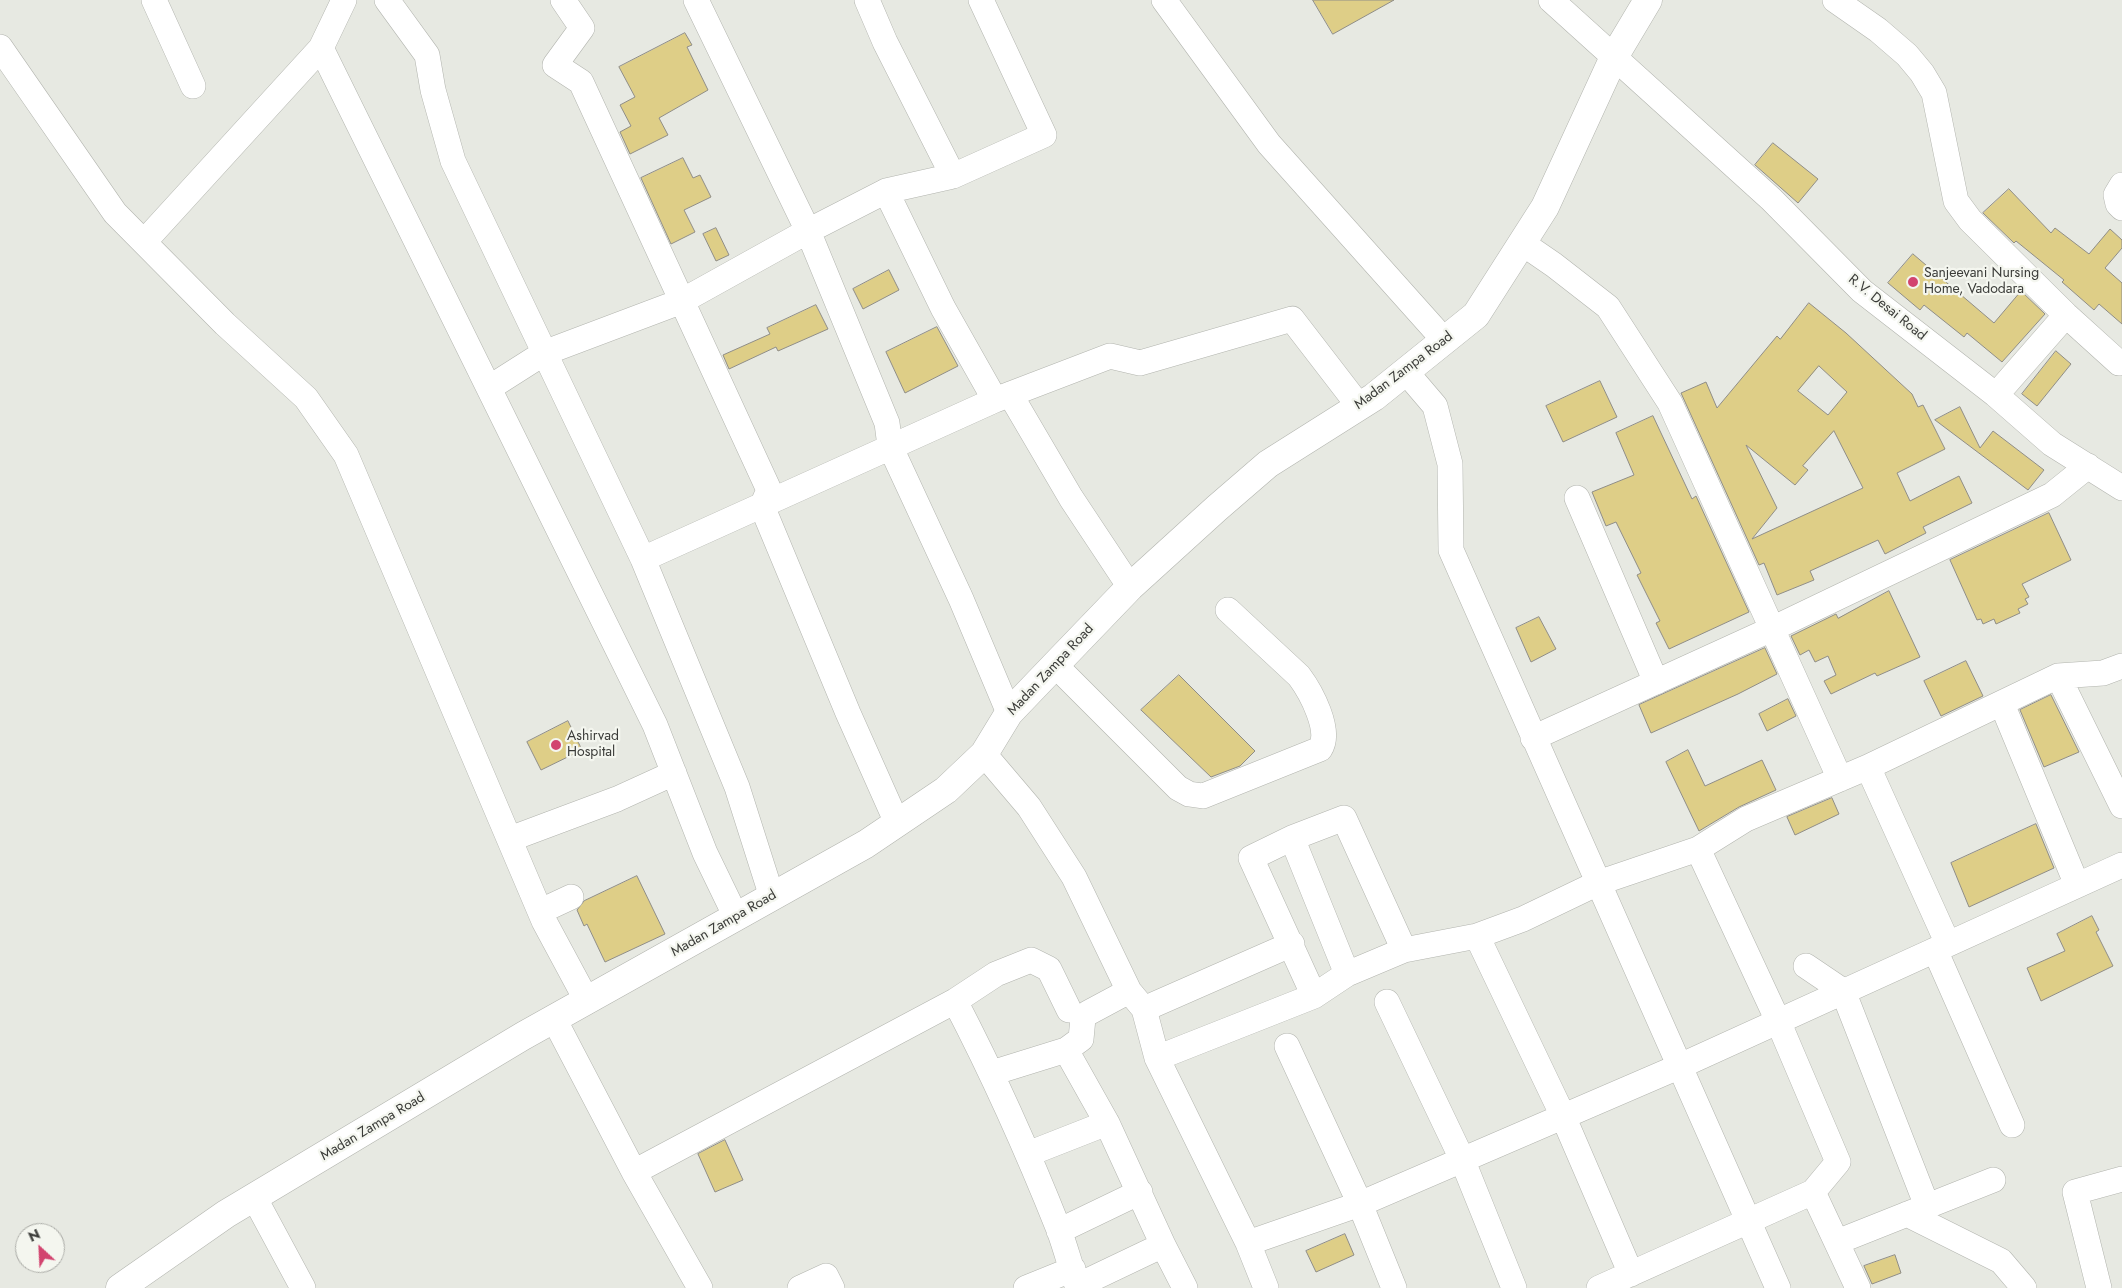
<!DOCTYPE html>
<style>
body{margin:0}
#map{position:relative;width:2122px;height:1288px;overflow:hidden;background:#e7e9e2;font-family:Jost,sans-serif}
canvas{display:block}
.north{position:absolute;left:15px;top:1223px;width:50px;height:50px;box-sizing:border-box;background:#f4f6ef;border:1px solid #aaaba6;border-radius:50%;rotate:335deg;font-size:14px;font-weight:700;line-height:20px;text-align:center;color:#3a3b38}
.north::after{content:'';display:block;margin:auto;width:18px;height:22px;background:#d2446f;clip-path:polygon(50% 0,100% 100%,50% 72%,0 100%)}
</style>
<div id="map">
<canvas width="2122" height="1288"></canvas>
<div class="north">N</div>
</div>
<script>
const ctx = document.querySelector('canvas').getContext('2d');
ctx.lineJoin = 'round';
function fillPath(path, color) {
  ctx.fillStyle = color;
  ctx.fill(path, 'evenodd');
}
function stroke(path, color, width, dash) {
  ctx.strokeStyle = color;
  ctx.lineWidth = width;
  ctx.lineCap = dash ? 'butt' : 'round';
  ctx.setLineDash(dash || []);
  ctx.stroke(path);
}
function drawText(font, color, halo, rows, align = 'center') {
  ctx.font = font + ' Jost,sans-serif';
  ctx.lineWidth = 4.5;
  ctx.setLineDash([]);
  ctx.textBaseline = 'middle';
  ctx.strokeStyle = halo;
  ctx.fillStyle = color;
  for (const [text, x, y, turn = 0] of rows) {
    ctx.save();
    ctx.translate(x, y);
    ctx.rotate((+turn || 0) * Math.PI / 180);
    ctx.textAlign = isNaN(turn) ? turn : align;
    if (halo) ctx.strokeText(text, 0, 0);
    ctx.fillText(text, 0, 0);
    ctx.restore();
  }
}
const building = new Path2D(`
 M1313,0H1394L1333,34Z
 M685,33L692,45L687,47L708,90L659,118L668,135L630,154L620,132L631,126L620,105L635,97L619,67Z
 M1773,143L1818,179L1798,203L1755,165Z
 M683,158L693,178L700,175L711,197L684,210L695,232L671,244L641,178Z
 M2009,189L2051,233L2055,228L2089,254L2110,229L2122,240V248L2105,268L2122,283V324L2099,304L2094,310L2062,282L2064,280L2016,241L2014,243L1983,213Z
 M716,228L729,255L716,261L703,234Z
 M1913,254L1994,323L2021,291L2045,314L2002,362L1967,333L1964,337L1924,305L1920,310L1888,283Z
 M889,270L899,290L863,309L853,289Z
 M1809,303L1846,333L1912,394L1918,407L1923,405L1945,449L1897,473L1910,501L1959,476L1972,503L1923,527L1926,533L1885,554L1878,540L1810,571L1814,580L1777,595L1764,563L1759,565L1681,393L1706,382L1717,408L1777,336L1780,339ZM1819,366L1847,392L1828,415L1798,391ZM1834,431L1863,488L1752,539L1777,508L1746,445L1795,485L1808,470L1803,466Z
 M816,305L828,329L778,351L776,347L729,369L723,355L770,334L767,328Z
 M937,327L958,366L905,393L886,352Z
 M2056,351L2071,364L2037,406L2022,394Z
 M1600,381L1617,417L1563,442L1546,406Z
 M1960,407L1980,448L1993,431L2044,470L2028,490L1935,420Z
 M1653,416L1692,499L1696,496L1749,612L1669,649L1656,623L1660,621L1637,575L1641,573L1616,522L1606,526L1592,492L1634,475L1616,433Z
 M2049,513L2071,560L2022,584L2029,597L2025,599L2028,604L2018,609L2020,613L1996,624L1994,619L1983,624L1981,619L1977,620L1950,560Z
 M1889,591L1920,657L1877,676L1875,673L1831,694L1824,681L1836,675L1828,656L1815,662L1809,650L1800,655L1791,636L1836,614L1838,618Z
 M1539,617L1556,649L1531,662L1516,628Z
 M1765,648L1777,674L1738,694L1651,733L1639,705Z
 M1966,661L1983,696L1941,716L1924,681Z
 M1179,675L1255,751L1240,766L1211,777L1141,710Z
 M2051,695L2079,752L2044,767L2020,710Z
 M1788,699L1796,716L1767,731L1759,714Z
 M568,721L582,750L541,770L527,742Z
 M1688,750L1705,786L1762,760L1776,790L1739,807L1699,831L1666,762Z
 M1832,798L1839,814L1795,835L1787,817Z
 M2036,824L2054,868L1969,907L1951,863Z
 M637,876L665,934L605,962L587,924L584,926L577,910L584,901Z
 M2092,916L2099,930L2096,932L2113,966L2041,1001L2027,968L2065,951L2057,934Z
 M725,1140L743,1180L715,1192L698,1154Z
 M1345,1234L1354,1255L1316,1272L1306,1251Z
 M1895,1255L1901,1273L1872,1284L1864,1266Z`);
const minor = new Path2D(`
 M154,0L193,86
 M387,0L427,55L433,90L453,161L643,559L737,787L772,897
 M563,0L582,28L555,65L581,82L769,490L762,506L848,713L897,823
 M696,0L808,231L887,423L890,446L961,599L1009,713
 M867,0L885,42L953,176
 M1164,0L1269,144L1445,341
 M1551,0L1771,199L1862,291L1996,395L2052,444L2122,488
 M1835,0L1878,30L1907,55L1922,73L1934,93L1956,201L1970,220L2066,315L2119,363
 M0,47L115,213L225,324L306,398L346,455L544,921L587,1001
 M321,48L655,725L705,853L736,917
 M2122,185L2116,195L2118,204L2122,208
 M886,191L943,308L995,400
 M144,242L321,48L344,0
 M1522,243L1554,265L1608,307L1670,403L1840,779
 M1406,372L1435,406L1450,464L1451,550L1778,1288
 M489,388L544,353L682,301L808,231L886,191L953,176L1044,135L981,0
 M1010,394L1071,498L1130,587
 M1996,395L2066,315
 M1577,498L1656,682
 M643,559L995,400L1110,356L1140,363L1292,319L1359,406
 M1055,665L1178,788L1189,794L1203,796L1320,749C1332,731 1311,692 1299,676L1228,610
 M2058,676L2122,806
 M2002,704L2077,885
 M1533,738L1774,628L2052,495L2088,466
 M984,754L1029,807L1074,877L1129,991L1144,1009L1157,1058L1248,1243L1266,1288
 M1868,767L1948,944
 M1292,838L1347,974
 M510,839L617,799L674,773
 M1698,849L1778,1021L1838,1162L1813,1192
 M541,911L571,897
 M1477,936L1563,1116L1631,1274
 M1935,950L2012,1125
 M1806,966L1843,991L1927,1206
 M1314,996L1251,858L1292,838L1344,818L1404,950
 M955,1001C994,1076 1028,1152 1059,1230C1066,1249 1071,1269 1078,1288
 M1387,1002L1462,1159L1514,1288
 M1144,1009L1292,944
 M554,1019L634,1172L700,1288
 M1287,1046L1360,1204L1394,1288
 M1066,1050L1107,1123L1163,1245L1185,1288
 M1157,1058L1314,996L1347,974L1404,950L1477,936L1523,919L1598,883L1698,849L1746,819L1868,767L2058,676L2103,673L2122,666
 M992,1073L1066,1050L1081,1039L1083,1018L1088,1013L1129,991
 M1028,1154L1107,1123
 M634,1172L955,1001L996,974L1031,960L1049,969L1069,1010
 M254,1197L303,1288
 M1907,1214L2001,1261L2024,1288
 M1059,1231L1140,1192
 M1837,1242L1993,1180
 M1248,1243L1360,1204L1678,1067L2122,865
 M1077,1286L1163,1245
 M800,1288L826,1276L832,1288
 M1026,1288L1073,1269
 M1599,1288L1813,1192L1858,1288
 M2099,1288L2075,1192L2122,1179`);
const major = new Path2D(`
 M120,1288L226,1214L523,1036L866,844L946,790L984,754L1009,713L1055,665L1130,587L1217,508L1268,464L1374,397L1476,315L1545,207L1614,57L1648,0`);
const markers = [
 [1913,282,6,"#d2446f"],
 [556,745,6,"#d2446f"]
];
const poiNames = [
 ["Sanjeevani Nursing",1924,274],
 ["Home, Vadodara",1924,290],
 ["Ashirvad",567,737],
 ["Hospital",567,753]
];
const streetNames = [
 ["R.V. Desai Road",1887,308,39],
 ["Madan Zampa Road",1404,371,-37],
 ["Madan Zampa Road",1051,670,-47],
 ["Madan Zampa Road",724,924,-30],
 ["Madan Zampa Road",373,1127,-31]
];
fillPath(building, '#dece87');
stroke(building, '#8f8d87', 1);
stroke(minor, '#b2b4ae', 26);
stroke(major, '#b2b4ae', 29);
stroke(minor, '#fff', 25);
stroke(major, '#fff', 28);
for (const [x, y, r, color] of markers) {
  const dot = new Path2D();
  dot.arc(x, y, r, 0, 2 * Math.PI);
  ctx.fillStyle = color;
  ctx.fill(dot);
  stroke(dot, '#f4f6ef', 2);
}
drawText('14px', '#3a3b38', '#f4f6ef', poiNames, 'left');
drawText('14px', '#3a3b38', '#f4f6ef', streetNames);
</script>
